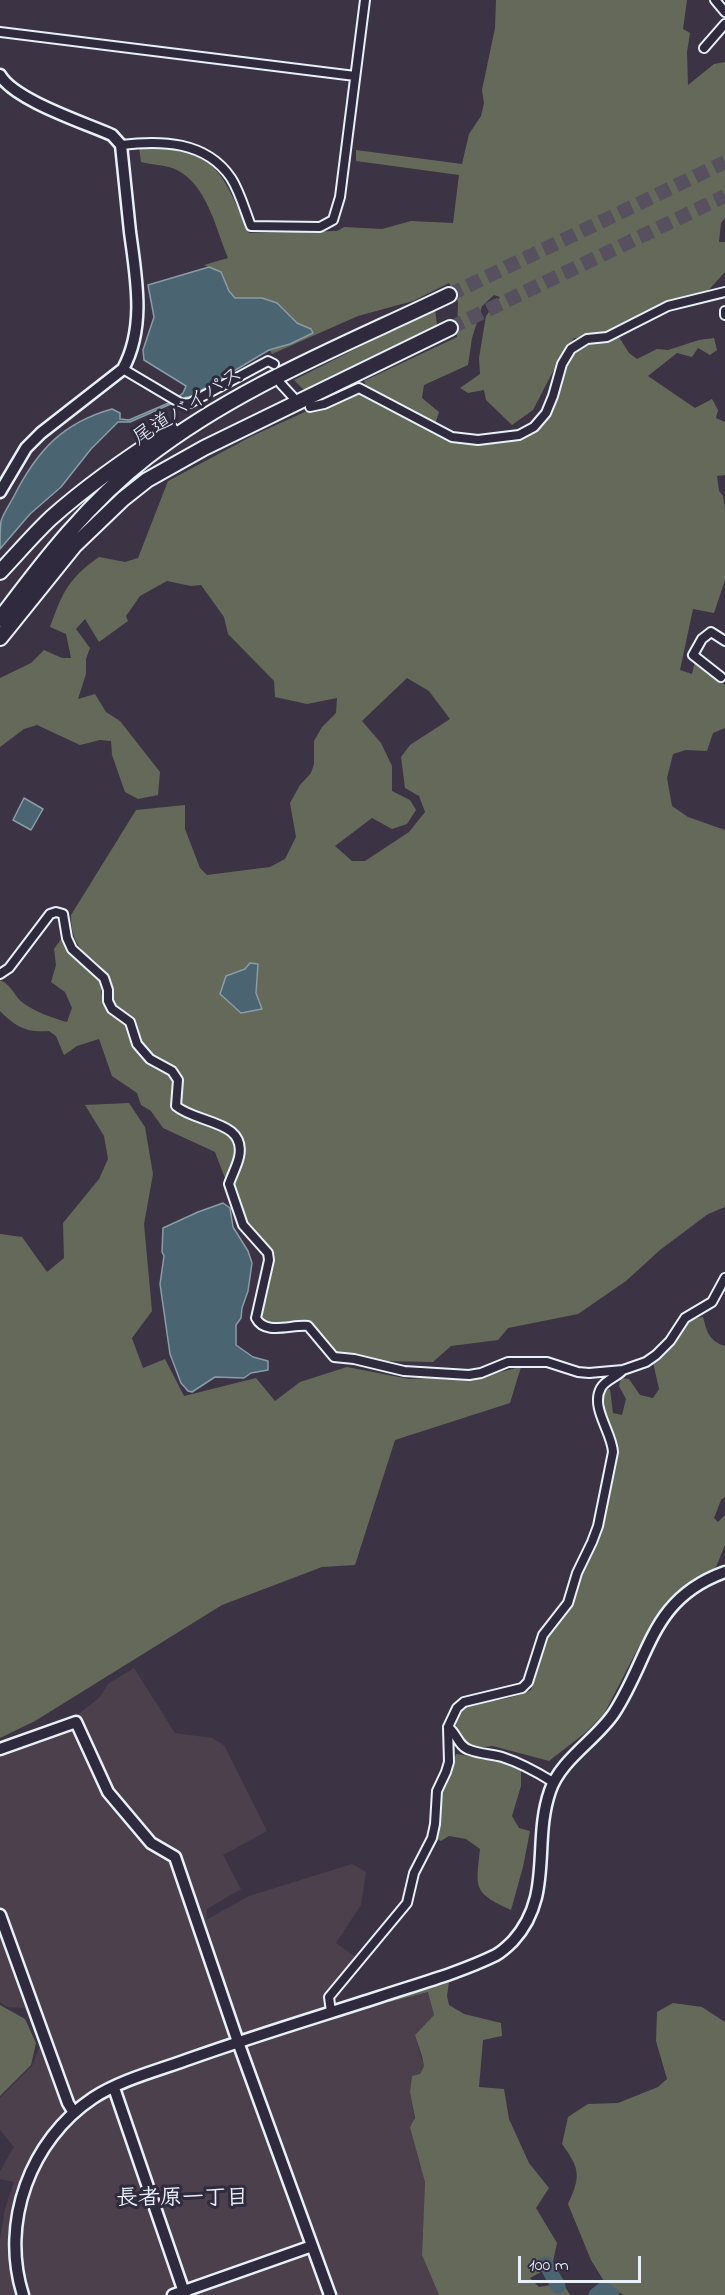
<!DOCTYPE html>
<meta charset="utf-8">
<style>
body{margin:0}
#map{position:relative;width:725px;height:2295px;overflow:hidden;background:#3c3444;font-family:"Indie Flower",sans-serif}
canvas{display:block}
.scale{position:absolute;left:518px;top:2256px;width:123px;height:27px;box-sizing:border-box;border:3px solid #e8f1f8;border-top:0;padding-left:8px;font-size:18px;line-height:21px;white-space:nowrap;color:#e8f1f8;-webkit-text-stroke:4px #2f2a3d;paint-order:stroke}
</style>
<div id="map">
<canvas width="725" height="2295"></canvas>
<div class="scale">100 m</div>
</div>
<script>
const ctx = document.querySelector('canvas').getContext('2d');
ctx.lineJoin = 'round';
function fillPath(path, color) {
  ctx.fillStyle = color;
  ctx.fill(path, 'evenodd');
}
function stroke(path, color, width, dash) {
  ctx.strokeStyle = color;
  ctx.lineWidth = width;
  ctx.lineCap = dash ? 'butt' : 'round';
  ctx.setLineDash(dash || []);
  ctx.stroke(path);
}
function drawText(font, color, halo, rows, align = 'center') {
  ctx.font = font + ' "Indie Flower","Klee One",sans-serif';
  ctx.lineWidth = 6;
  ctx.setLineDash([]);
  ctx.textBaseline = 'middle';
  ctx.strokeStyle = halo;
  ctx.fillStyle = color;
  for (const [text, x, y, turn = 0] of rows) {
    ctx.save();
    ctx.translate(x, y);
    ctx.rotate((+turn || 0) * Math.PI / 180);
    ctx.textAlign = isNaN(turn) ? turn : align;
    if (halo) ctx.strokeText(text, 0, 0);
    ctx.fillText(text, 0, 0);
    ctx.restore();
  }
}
const built = new Path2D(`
 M134,1668L175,1733L212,1738L224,1745L267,1831L223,1855L241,1889L207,1909L206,1920L249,1896L352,1864L366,1872L361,1905L336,1943L357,1958L326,1997L334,2016L386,1999L390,2002L429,1992L434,2015L415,2035L424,2066L420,2074L412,2077L410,2092L425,2182L422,2255L439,2295H0V2239L5,2209L14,2182L0,2179V2171L14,2147L0,2130V2098L32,2066L41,2043L25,2008L7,2007L0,2002V1743L76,1716L100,1697L108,1684Z`);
const green = new Path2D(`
 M496,0H687L683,29L690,33L687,52L688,85L714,64L725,62V218L721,223L719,242H725V272L706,293L658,306L601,336L574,338L561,356L533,410L512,425L486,400L484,390L468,393L460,388L480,374L479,358L486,316L500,297L494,295L482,306L472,338L468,365L424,385L422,398L439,412L435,424L366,385L364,381L457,337L458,302L449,283L413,301L358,316L272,354L269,349L262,298H235L229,291L221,272L204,265L228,258C216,229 207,185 177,170C167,165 152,165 141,162L139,147C216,149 220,167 249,233L337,231L344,227L382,229L411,221L453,223L459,175L356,161V150L462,164L469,134L481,116L484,103L482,90L495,28Z
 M435,309L437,325L304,390L294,380Z
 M619,337L629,353L637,359L657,349L668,350L699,340L714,338L717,350L710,355L698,348L692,357L677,353L648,376L695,408L712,399L718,410L716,418L725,422V475L717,476L719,491L723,496L725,508V580L714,613L693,609L680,670L692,674L695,661L725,685V728L713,733L707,751L686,750L673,754L667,778L672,806L688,817L725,830V1207L708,1214L660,1250L626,1281L578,1314L508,1328L498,1340L451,1346L433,1362L379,1361L353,1354H337L313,1325L294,1321L286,1325L261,1324L258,1315L273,1254L245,1222L232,1184L243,1145L240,1132L216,1118L192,1112L180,1101L179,1073L155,1058L144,1048L136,1035L134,1023L114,1006C114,998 114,988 111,982C97,951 71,959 71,915L136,810L185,805V829L200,868L207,875L270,867L285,859L296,837L290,803L300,785L311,773L314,764V741L322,727L336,713L337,698L307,704L275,697L274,681L228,634L224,617L201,585L191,586L167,581L140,596L126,616L128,621L99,642L85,619L76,629L90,648L86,659V674L78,699L95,694L106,712L120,721L160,772L158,795L138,799L125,792L112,755L111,741L100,740L80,745L37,725L24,729L0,747V678L31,663L44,650L62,658H71L66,634L50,627C62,594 68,578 99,557L125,562L138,558L168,481L252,436L309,410L361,391L433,431L483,443L525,438L536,429L564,365L574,350L589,342L602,343ZM407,678L429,691L450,719L410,745L401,757L405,788L419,796L425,812L409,832L365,861H352L335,846L372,818L392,829L407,824L416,810L410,800L392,791V766L381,743L362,721ZM258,964L256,993L261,1004V1009L241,1013L226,976Z
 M62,938C71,959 86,961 97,977C104,989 99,1002 109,1013C113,1018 120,1019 126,1021C130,1028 128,1037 132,1044C140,1060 160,1069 174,1079L173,1108C191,1124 215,1125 235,1139L238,1153L225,1178L215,1152L163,1128L151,1111L141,1105L137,1093L112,1076L99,1039L77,1046L64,1055L56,1036L49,1031C26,1033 16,1027 0,1011V980C12,985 14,996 23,1003C36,1012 52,1018 67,1022L72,1008L65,992L51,982L56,965L54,949Z
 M129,1103L145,1127L153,1174L144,1224L152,1311L132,1338L143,1368L165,1359L184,1396L256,1378L275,1401L300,1382L347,1367L409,1379L487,1375L521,1367L510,1403L395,1440L355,1565L322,1567L222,1605L35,1721L0,1738V1234L22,1237L47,1272L64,1258L63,1223L99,1179L108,1159L104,1136L85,1105Z
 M703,1317C707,1332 709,1341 725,1346V1497L721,1500L714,1518L718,1522L725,1515V1545L716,1567L692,1581L666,1602L651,1623L604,1714L585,1733L549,1761L493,1746C486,1747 476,1748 469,1745C453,1738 452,1715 466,1706C472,1703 479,1703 485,1702C500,1700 518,1697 531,1690L546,1636L571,1601L594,1544L615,1444L602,1410L601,1391L610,1389L613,1413L622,1415L626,1399L619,1386L621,1378L629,1379L640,1395L653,1398L659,1389L653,1362L690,1319Z
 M456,1754L501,1761L521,1769V1786L512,1816L519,1828L530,1831L523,1867L511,1910C472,1892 476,1888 480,1849L466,1839L449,1836L441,1841L434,1837L438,1801L449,1776Z
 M459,1975V1979L449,1982L447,1996L449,2005L464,2014L501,2023L502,2036L483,2040L479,2087L504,2089L509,2119L529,2163L549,2188L536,2208L557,2243L552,2266L530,2278L539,2287L563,2283L570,2295H439L422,2255L425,2182L410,2127L415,2118L410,2092L412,2076L420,2074L424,2066L422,2056L415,2035L434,2015L428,1992L390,2002L386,1999Z
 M673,2003L702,2007L725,2022V2295H624L607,2286L591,2260L568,2204C581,2176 580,2169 562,2144L568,2117L588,2104L618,2103L658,2087L667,2079L656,2041L657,2012Z
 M0,2005L25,2019L36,2043L31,2065L0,2096Z`);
const water = new Path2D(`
 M209,267L221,272L229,291L235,298H262L277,303L297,323L311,329L313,333L290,344L269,350L192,396L179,399L177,398L183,393L186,386L144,360L143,350L154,317L148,285Z
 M171,402L173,403L130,422H118L91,449L61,487L30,514L0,549C0,540 0,529 1,521C4,512 10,504 14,496C37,451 62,423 112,409L120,413V419L129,420Z
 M24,798L43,809L31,830L13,820Z
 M250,963L258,964L256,993L262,1009L241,1013L220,994L226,976L245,969Z
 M223,1203L230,1208L233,1227L248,1251L252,1263L248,1291L242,1308L241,1318L236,1325V1345L253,1357L268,1361V1370L251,1373L244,1378L215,1377L192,1392L188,1391L181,1383L170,1354L160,1284L164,1256L162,1252L163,1228L198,1212Z`);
const river = new Path2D(`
 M546,2264L558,2286
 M596,2295L604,2289L612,2295`);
const highwayTunnel = new Path2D(`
 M449,295L725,162
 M450,328L725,196`);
const street = new Path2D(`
 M715,0L725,12
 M0,32L355,76
 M704,48L725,24
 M121,145C161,140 206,141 231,178C240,192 245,211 251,226L320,227L333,220L340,197L365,0
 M725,311V315
 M123,369L182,404L190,403L268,361L274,364
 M281,384L293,397
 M310,407L324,404L359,388L452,437L478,440L519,435L534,427L546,413L553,396L562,364L571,349L587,339L607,337L668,306L725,292
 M721,677L693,655L702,639L711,632L725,641
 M0,974L9,968L50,914L56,912L63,914L67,938L72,949L104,978L108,990V1001L112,1009L130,1022L137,1044L150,1059L172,1071L178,1080L176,1106C197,1124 247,1120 239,1157C237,1166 232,1175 229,1184L243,1225L268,1253L269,1260L256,1318C265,1336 292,1324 308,1326L334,1357L354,1359L404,1371L469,1375L481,1373L508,1362H547L578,1372L589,1373L623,1370L646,1362L656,1355L670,1341L685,1318L712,1302L725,1278
 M448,1727C457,1733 458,1747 470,1750C480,1754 492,1754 502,1757C521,1763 537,1772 553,1782
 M331,2012L329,1997L407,1903L414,1873L432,1838L435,1824L437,1791L446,1772L449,1762L448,1727L457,1708L464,1702L522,1688L528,1682L543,1635L568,1603L577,1573L592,1542L598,1526L613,1452C612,1432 590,1407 601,1388C605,1380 617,1377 623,1370`);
const secondary = new Path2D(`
 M0,75C14,100 85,123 112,135L121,145C124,174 127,203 130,232C136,277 146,327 123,369L41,433L26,448L0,492
 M0,1749L76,1722L108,1792L151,1843L175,1857L238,2042L330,2295
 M0,1915L68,2103L74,2113
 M114,2088L185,2295
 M23,2295C0,2223 30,2140 93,2098C122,2079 160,2070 192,2058C254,2036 317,2017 379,1997C418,1984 459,1973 496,1955C503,1951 508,1946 513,1941C554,1896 532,1843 550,1791C561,1759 596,1740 614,1713C651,1656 650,1599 725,1572
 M173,2295L312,2246`);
const highway = new Path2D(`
 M0,572C17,554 33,535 51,518C88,485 128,457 171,430
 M0,619C44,560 89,502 147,457C237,387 347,344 449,295
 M0,638L74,546L123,499L147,480L204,448L450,328`);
const streetNames = [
 ["尾道バイパス",189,408,-33]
];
const neighbourhoodNames = [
 ["長者原一丁目",182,2200]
];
fillPath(built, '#4c404c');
fillPath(green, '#65695a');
fillPath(water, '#4b6472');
stroke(water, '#8a9ca8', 1.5);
stroke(river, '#4b6472', 15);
stroke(highwayTunnel, '#56505f', 14, [14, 7]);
stroke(street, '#e8f1f8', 12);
stroke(secondary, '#e8f1f8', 15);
stroke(highway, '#e8f1f8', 18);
stroke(street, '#2f2a3d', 8);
stroke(secondary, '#2f2a3d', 10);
stroke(highway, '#2f2a3d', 14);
drawText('21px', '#e8f1f8', '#2f2a3d', streetNames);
drawText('bold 22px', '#e8f1f8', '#2f2a3d', neighbourhoodNames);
</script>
